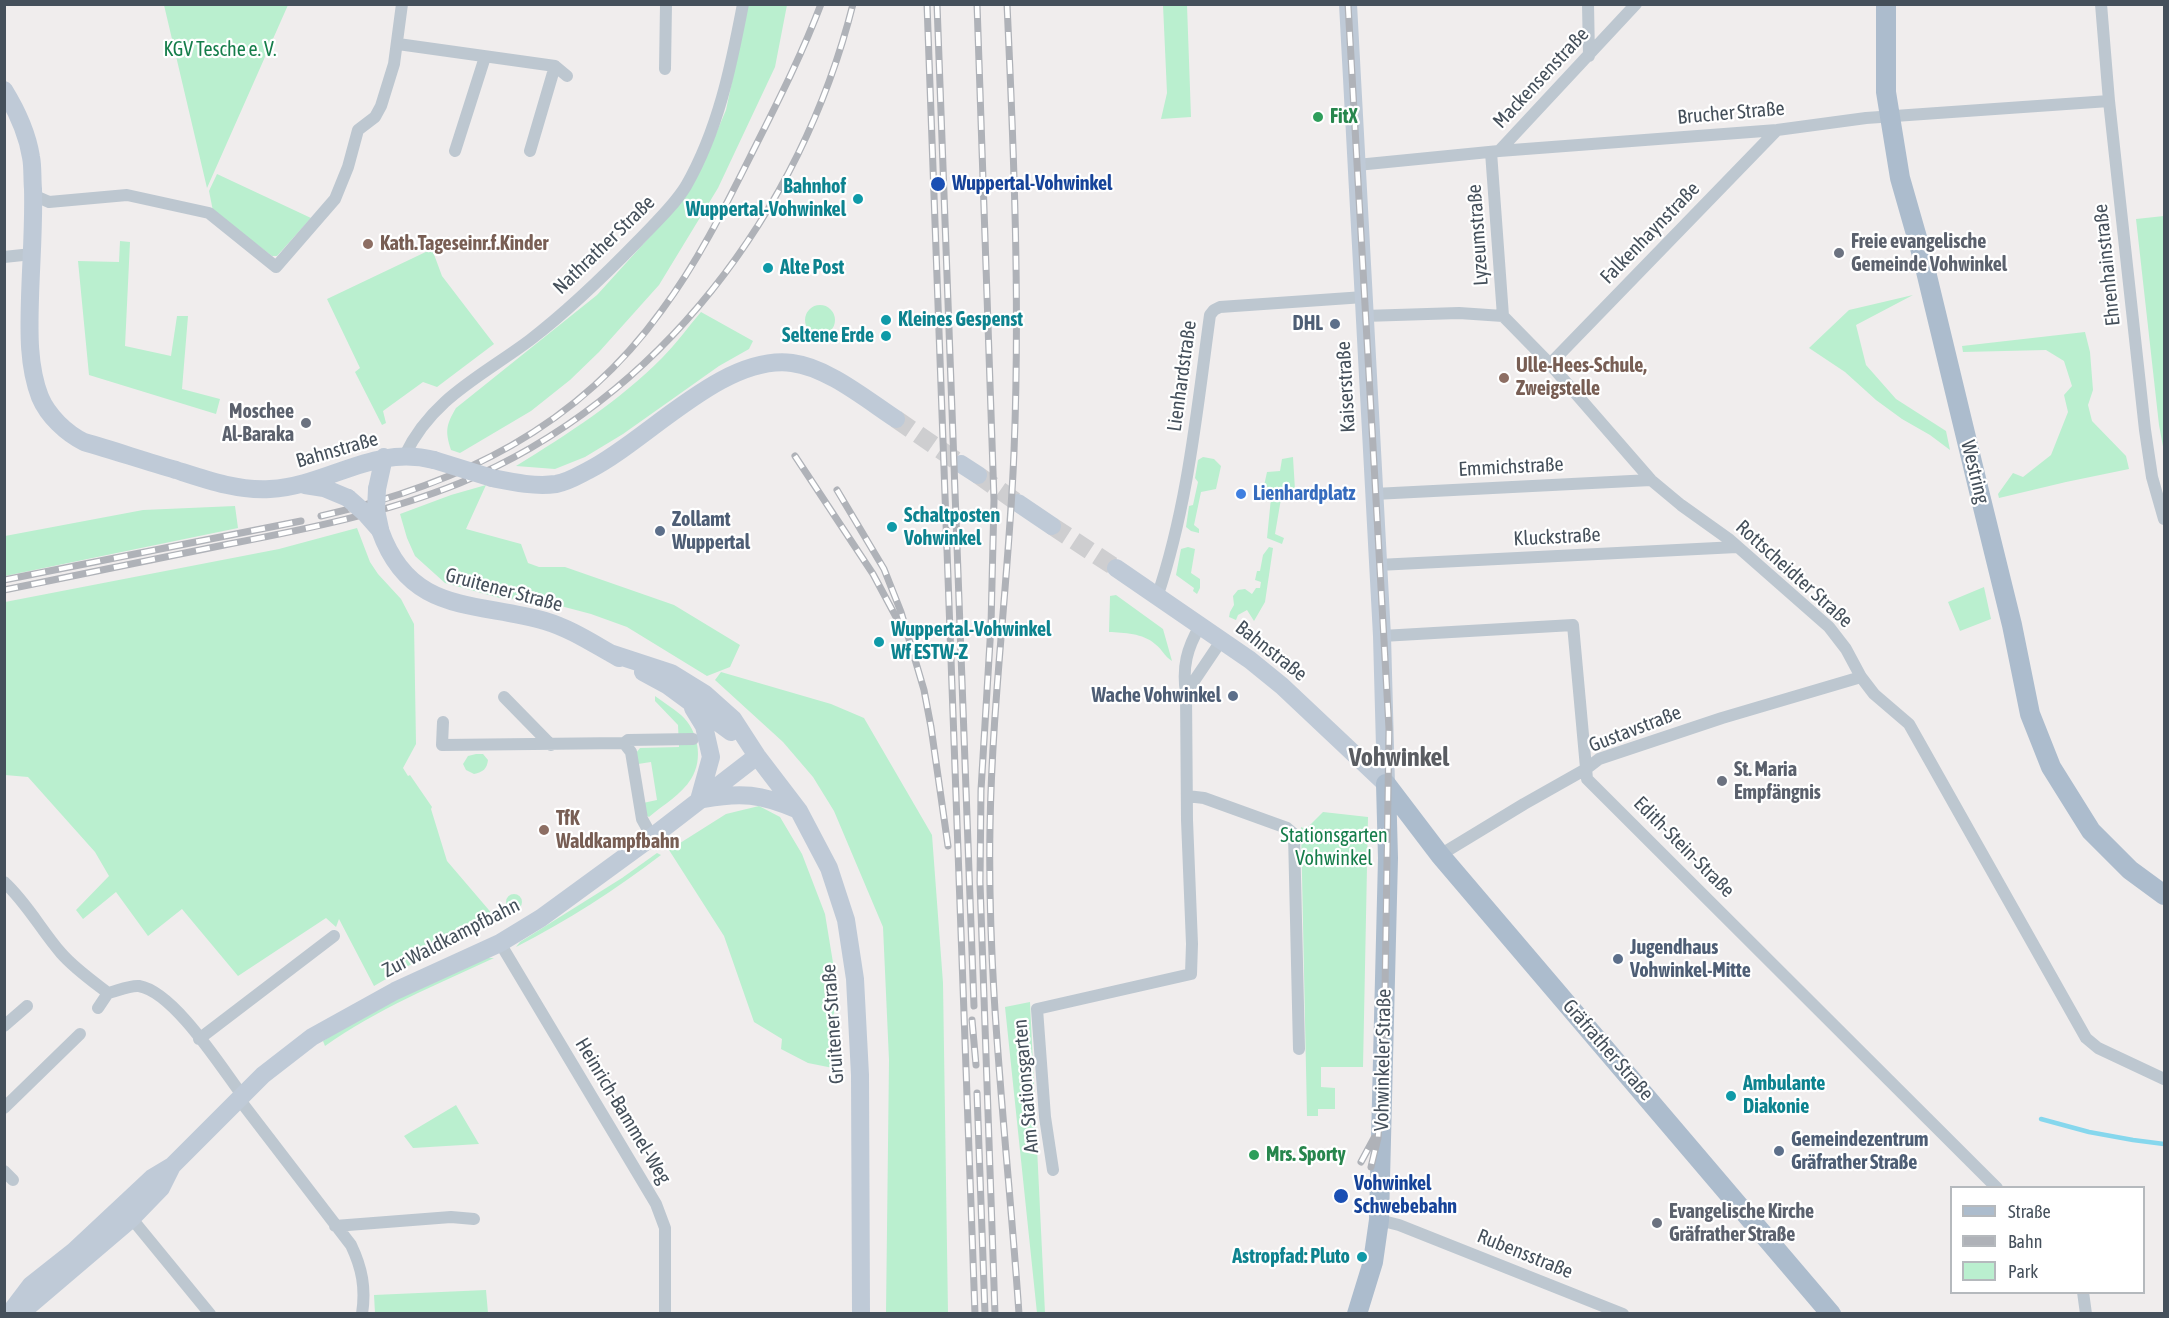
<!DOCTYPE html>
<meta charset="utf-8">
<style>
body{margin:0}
#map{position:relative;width:2169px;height:1318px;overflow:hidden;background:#f0eded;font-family:"Asap Condensed",sans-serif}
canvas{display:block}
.frame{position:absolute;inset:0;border:6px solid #45505b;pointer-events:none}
.legend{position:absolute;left:1950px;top:1186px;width:195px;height:108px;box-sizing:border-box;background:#fff;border:2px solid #b5b9bd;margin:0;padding:8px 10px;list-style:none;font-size:18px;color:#45505b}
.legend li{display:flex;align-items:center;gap:12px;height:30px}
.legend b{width:30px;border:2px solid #b5b9bd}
</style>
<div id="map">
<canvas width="2169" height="1318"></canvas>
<div class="frame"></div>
<ul class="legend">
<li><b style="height:8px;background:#acbccd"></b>Straße</li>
<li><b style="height:8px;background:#afb2b8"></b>Bahn</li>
<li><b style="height:16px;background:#baefcf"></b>Park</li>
</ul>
</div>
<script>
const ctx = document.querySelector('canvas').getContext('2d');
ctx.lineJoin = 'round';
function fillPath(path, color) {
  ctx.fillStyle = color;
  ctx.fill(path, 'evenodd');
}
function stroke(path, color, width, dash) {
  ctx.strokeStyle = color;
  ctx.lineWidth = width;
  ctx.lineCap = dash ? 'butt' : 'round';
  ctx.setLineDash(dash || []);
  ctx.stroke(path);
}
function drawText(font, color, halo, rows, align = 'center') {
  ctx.font = font + ' "Asap Condensed",sans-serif';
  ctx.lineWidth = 4.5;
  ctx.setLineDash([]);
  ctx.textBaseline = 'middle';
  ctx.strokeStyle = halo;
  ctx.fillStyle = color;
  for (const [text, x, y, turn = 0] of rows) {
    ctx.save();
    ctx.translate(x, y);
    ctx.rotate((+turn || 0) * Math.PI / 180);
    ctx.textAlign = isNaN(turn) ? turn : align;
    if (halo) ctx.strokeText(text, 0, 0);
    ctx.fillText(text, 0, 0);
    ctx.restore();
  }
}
const green = new Path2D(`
 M164,5H288L207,188Z
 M748,5H787L775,67L718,188L659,285L599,352L570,380L531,411L460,453L451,450C445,431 446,425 456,408L597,295L675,209L701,169L726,110Z
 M1163,5H1187L1191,117L1161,119L1167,93Z
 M217,174L311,218L277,256H272L213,211L209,191Z
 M2164,216V452L2159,425L2136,219Z
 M120,241L130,242L125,346L171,356L177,316H188L182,389L220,399L216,414L89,375L78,261L119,262Z
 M432,249L442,276L494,344L437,387L423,382L383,411L386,423L382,425L355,372L360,368L327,299Z
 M1913,295L1856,325L1866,365L1896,399L1946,431L1950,450L1930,435L1902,419L1876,400L1845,372L1809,348L1849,310Z
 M805 320a15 15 0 1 1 30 0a15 15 0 1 1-30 0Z
 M701,312L753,341L749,349L719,366L623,434L585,457L555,469L516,466C568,434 619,401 662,358C676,344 688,327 701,312Z
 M2085,332L2090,352L2093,390L2088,405L2092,421L2126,456L2129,469L2066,482L1999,498L1998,494L2013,473L2023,477L2051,455L2068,412L2064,395L2072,386L2064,361L2046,350L1963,352L1962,346Z
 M1203,457L1214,459L1221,466L1216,489L1201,492L1194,525L1199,529V533L1191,531L1186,527L1189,506L1193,505L1198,482L1195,478L1198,460Z
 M1293,457L1295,490L1283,487L1275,534L1284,538L1282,544L1267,538L1271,498L1262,495L1267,472L1280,471L1282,459Z
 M486,485L466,529L521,544L528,563L539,567H565L674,605L740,645L730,667L707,676L627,627L591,614L538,600L500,598L445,583L415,556L407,538L400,514L451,495Z
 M235,506L238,528L5,576V536L143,510Z
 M357,528L370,562L378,574L401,599L414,624L416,744L403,768L408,776L410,775L432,807L431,809L447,861L494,916L374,986L339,919L336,927L326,918L238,976L182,909L148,936L116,892L83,919L76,910L109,876L95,852L28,777L5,775V602L279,549Z
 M1188,547L1195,549L1191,573L1200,579V588L1197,594L1193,591L1194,588L1176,575L1181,549Z
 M1269,547L1273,548L1265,602L1254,621L1247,610L1238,615L1236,620L1229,617L1230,612L1234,605L1233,596L1238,590L1245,589L1252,594L1256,588H1260L1261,582L1255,580L1257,571H1260L1263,555Z
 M1984,587L1991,619L1960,631L1948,602Z
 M1116,595L1163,629L1172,661C1164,656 1162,649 1155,644C1143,633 1124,633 1109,632L1110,596Z
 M721,672L831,704L864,718L932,835L943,983L948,1313H886L889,1060L883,927L834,811L813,777L783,742L715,680Z
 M655,696C663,702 673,708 681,715C698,730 704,759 691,779C682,794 663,805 649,817L646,815L643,803L657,800L651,762L638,764L636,753L640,748L679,747L678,725L655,701Z
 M476,754H483L488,760C487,769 483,772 474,774L466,770L463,764L468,756Z
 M759,806L780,817L802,854L825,914L838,993L832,1023L833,1068L808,1063L781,1049L782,1039L754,1022L724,936L669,850L726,814Z
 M1323,812L1368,817L1363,1067H1321V1087L1335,1088V1109H1318V1116H1307L1301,827L1306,829Z
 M657,853L661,855C615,890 567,921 516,947L520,942L622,878Z
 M506 902a8 8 0 1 1 16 0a8 8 0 1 1-16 0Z
 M485,958H494C436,985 377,1009 325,1046L323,1041L360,1016Z
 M1030,1002L1045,1313V1314L1037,1313L1005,1007Z
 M456,1105L479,1144L413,1148L404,1136Z
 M486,1290L488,1313H375L374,1295Z`);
const stream = new Path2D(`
 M2041,1119L2089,1132L2133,1140L2164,1144`);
const secondaryTunnel = new Path2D(`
 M896,419L961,464
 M978,475L1018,503
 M1052,526L1116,568`);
const street = new Path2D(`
 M1588,4L1589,56
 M2101,4L2109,101L2145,430L2152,477L2164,519
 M398,44L555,66L567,76
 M665,69L666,4
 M455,151L485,57
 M530,151L555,66
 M1499,151L1636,4
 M1491,152L1503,316
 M1357,165L1499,151L1777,130L1866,118L2109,101
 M33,195L49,202L127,195L209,213L276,267L335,199L348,167L358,130L375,117L381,106L394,64L402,4
 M4,257L32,254
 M1364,316L1459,313L1503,316L1550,364L1651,480L1681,505L1730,540L1829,627L1846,649L1861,677L1874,694L1909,724L2086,1038L2098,1048L2164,1079
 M1550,364L1777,130
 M405,455C432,398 482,376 530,340C569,310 604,276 638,241C654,224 673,207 686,186C718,130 731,67 743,4
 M1374,494L1651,480
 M1378,565L1737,547
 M1157,597C1188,506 1197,409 1210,315L1214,310L1220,307L1364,297
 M1382,636L1573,625L1587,779L1997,1188
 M1186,693L1221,641
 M504,697L551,745
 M443,722L442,745L624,743L631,752L642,819L652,837
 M624,743L628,740L693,739
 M1187,796L1204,798L1287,828L1294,834L1299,1049
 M1440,855L1524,804L1586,769L1599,759L1722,718L1861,677
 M4,882C27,903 41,930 61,953C74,968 91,980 108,993C117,991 130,985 139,986C174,992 221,1067 242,1095
 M500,943L656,1204L665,1228V1314
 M98,1008L108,993
 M4,1026L27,1006
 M199,1039L334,936
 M239,1099L351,1245C362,1268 366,1288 362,1314
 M4,1108L80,1034
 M1053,1170L1045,1117L1037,1009L1191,974L1192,944L1187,820L1186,693C1182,667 1187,648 1200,626
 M4,1171L13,1180
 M130,1220L137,1225L210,1314
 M1379,1220L1399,1225L1623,1314
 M335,1226L451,1217L474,1219
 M2083,1292L2086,1314`);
const secondary = new Path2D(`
 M1348,4L1382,636L1386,784
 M4,90C17,111 27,132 31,157C33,167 32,178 33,189C34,225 31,262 30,298C29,331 28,366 40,397C48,416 66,433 84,442C115,451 145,461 176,470C207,480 238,491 270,489C328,486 374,444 434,460
 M961,464L978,475
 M492,478C512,482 535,487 556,484C568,482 579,475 589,470C648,440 723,354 792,363C827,367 867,400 896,419
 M305,485L324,488L348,498
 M377,489L384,457
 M1018,503L1052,526
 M380,530C410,615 475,601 545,621C572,629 595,645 619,658
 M1116,568L1250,660L1282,686L1386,784
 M610,653L671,673L705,694L733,719L757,756L799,811L829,868L846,920L855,979L860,1075L861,1314
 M643,672L667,685L731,732
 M693,708L704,726L711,757L699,800
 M704,799C741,792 761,794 796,809
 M14,1312L29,1306L130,1220L161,1188L172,1166
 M9,1314L31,1285L74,1251L152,1178L172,1166L263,1075L312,1037L395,991L500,943L541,918L652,837L757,756`);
const primary = new Path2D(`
 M1886,4V92L1900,178L1922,255L1979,491L2012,625L2030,714L2051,767L2091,831L2130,870L2164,895
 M1386,784L1440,855L1831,1314
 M1357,1314L1373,1262L1379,1220L1388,858L1386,784`);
const rail = new Path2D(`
 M927,4L975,1314
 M937,4L974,1006
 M977,4L994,500L991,625L981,790L980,882L995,1314
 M1007,4C1014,154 1020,303 1014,452C1009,577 992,702 990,827C987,990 1008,1151 1019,1314
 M1348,4L1389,729L1384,1057L1378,1138L1371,1167
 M795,456L873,574L896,617
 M837,490L884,569L901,612L924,690L931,727L948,846
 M321,516C460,484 577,428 662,310C697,263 724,209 750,157C775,107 801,57 821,4
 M4,580L301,521
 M4,590C79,575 154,559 229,544C307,529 386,513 460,483C660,400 801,211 853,4
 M972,1020L976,1065
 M977,1093L985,1314
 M1361,1162L1374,1138`);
const secondaryBridge = new Path2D(`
 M434,460L492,478
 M377,489L376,510L380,529
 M348,498L365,513L380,530`);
const markers = [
 [1318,117,6,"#2e9e5b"],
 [938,184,8,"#1a4fb4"],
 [858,199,6,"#0f9aa8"],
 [368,244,6,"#8d6e63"],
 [1839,253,6,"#6b7280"],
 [768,268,6,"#0f9aa8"],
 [886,320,6,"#0f9aa8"],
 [1335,324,6,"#5c6f8a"],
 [886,336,6,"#0f9aa8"],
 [1504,378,6,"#8d6e63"],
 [306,423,6,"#6b7280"],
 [1241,494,6,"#3f7fe0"],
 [892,527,6,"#0f9aa8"],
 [660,531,6,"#5c6f8a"],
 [879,642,6,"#0f9aa8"],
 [1233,696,6,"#5c6f8a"],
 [1722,781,6,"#6b7280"],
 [544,830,6,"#8d6e63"],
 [1618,959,6,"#5c6f8a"],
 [1731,1096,6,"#0f9aa8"],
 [1779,1151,6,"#5c6f8a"],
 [1254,1155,6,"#2e9e5b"],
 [1341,1196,8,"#1a4fb4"],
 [1657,1223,6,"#6b7280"],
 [1362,1257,6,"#0f9aa8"]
];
const parkNames = [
 ["KGV Tesche e. V.",220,50],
 ["Stationsgarten",1334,836],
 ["Vohwinkel",1334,859]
];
const streetNames = [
 ["Mackensenstraße",1541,78,-47],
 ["Brucher Straße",1731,113,-5],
 ["Falkenhaynstraße",1650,233,-46],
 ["Lyzeumstraße",1478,235,-94],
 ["Nathrather Straße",604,245,-44],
 ["Ehrenhainstraße",2107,265,-96],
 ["Lienhardstraße",1182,376,-82],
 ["Kaiserstraße",1346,387,-93],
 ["Bahnstraße",337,450,-16],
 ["Emmichstraße",1511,467,-3],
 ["Westring",1975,472,76],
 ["Kluckstraße",1557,537,-3],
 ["Rottscheidter Straße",1794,574,42],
 ["Gruitener Straße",504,590,15],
 ["Bahnstraße",1271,651,38],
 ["Gustavstraße",1635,729,-21],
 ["Edith-Stein-Straße",1684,847,45],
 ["Zur Waldkampfbahn",451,938,-27],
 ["Gruitener Straße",833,1024,-94],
 ["Gräfrather Straße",1608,1050,49],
 ["Vohwinkeler Straße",1383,1060,-89],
 ["Am Stationsgarten",1026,1086,-95],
 ["Heinrich-Bammel-Weg",623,1111,59],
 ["Rubensstraße",1525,1254,22]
];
const leisureNames = [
 ["FitX",1330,117],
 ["Mrs. Sporty",1266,1155]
];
const transitNames = [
 ["Wuppertal-Vohwinkel",952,184],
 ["Vohwinkel",1354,1184],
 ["Schwebebahn",1354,1207]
];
const cultureNames = [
 ["Bahnhof",846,187,"right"],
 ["Wuppertal-Vohwinkel",846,210,"right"],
 ["Alte Post",780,268],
 ["Kleines Gespenst",898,320],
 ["Seltene Erde",874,336,"right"],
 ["Schaltposten",904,516],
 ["Vohwinkel",904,539],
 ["Wuppertal-Vohwinkel",891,630],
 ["Wf ESTW-Z",891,653],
 ["Ambulante",1743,1084],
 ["Diakonie",1743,1107],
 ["Astropfad: Pluto",1350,1257,"right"]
];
const worshipNames = [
 ["Freie evangelische",1851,242],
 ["Gemeinde Vohwinkel",1851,265],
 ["Moschee",294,412,"right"],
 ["Al-Baraka",294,435,"right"],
 ["St. Maria",1734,770],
 ["Empfängnis",1734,793],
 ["Evangelische Kirche",1669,1212],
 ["Gräfrather Straße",1669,1235]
];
const educationNames = [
 ["Kath.Tageseinr.f.Kinder",380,244],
 ["Ulle-Hees-Schule,",1516,366],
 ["Zweigstelle",1516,389],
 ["TfK",556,819],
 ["Waldkampfbahn",556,842]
];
const serviceNames = [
 ["DHL",1323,324,"right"],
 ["Zollamt",672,520],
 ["Wuppertal",672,543],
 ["Wache Vohwinkel",1221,696,"right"],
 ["Jugendhaus",1630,948],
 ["Vohwinkel-Mitte",1630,971],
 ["Gemeindezentrum",1791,1140],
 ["Gräfrather Straße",1791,1163]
];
const shopNames = [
 ["Lienhardplatz",1253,494]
];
const districtNames = [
 ["Vohwinkel",1399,758]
];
fillPath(green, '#baefcf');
stroke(stream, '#86d7ed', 4.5);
stroke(secondaryTunnel, '#ceced0', 18, [18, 9]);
stroke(street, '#bdc7d0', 12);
stroke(secondary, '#bfcad7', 18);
stroke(primary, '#acbccd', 20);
stroke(rail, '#afb2b8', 7);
stroke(rail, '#fff', 4.5, [14]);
stroke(secondaryBridge, '#bfcad7', 18);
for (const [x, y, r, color] of markers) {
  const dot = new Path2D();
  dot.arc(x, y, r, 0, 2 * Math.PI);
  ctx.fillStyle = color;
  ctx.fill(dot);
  stroke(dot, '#fff', 2);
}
drawText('20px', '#157d4a', '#fff', parkNames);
drawText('20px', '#45505b', '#fff', streetNames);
drawText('bold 20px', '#27864d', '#fff', leisureNames, 'left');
drawText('bold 20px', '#164399', '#fff', transitNames, 'left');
drawText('bold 20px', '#0d838f', '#fff', cultureNames, 'left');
drawText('bold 20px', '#5b616d', '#fff', worshipNames, 'left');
drawText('bold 20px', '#785e54', '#fff', educationNames, 'left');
drawText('bold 20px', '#4e5e75', '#fff', serviceNames, 'left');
drawText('bold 20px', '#366cbe', '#fff', shopNames, 'left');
drawText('bold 26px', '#5a5d62', '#fff', districtNames);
</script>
